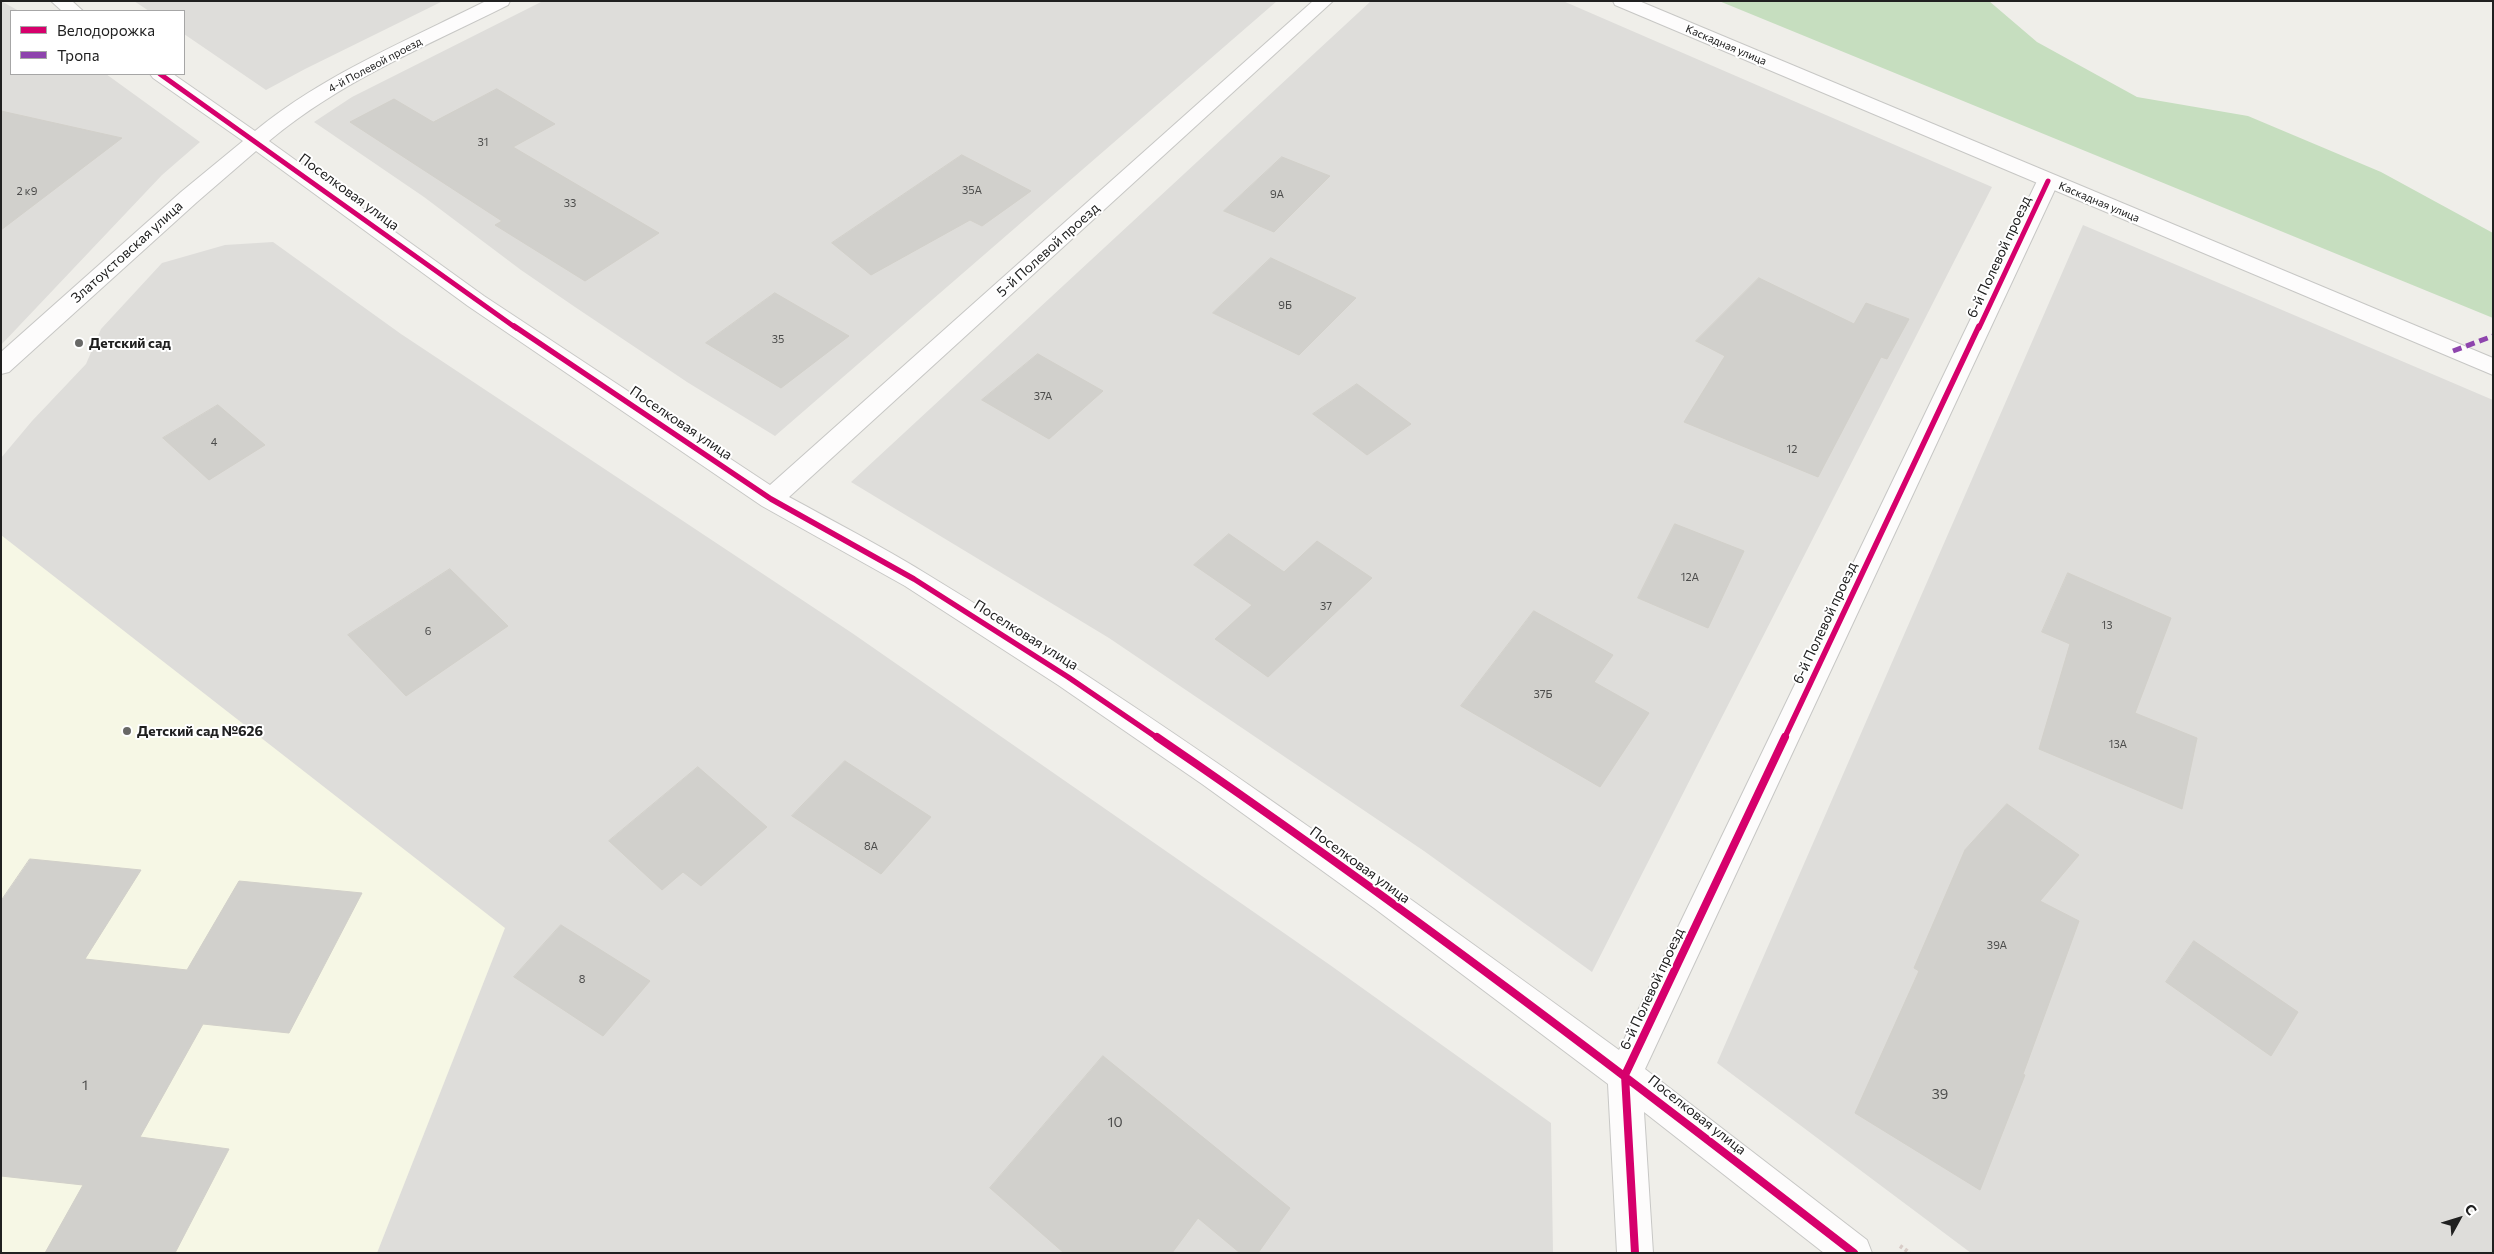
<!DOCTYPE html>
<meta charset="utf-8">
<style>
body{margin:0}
#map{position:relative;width:2494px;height:1254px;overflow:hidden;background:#efeee9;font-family:Commissioner,sans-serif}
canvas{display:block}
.frame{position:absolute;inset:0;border:2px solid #202020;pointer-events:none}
.legend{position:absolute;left:10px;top:10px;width:175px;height:65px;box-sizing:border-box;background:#fff;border:1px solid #a6a6a6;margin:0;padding:6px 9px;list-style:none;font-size:15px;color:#202020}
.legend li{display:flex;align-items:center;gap:10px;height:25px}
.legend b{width:25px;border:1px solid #a6a6a6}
.north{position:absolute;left:2434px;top:1194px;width:50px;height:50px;-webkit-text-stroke:4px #fff;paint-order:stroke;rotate:51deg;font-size:14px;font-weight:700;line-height:20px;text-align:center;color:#202020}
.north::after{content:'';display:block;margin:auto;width:18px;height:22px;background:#202020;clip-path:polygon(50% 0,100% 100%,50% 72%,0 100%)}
</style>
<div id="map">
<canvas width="2494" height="1254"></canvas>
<div class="frame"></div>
<ul class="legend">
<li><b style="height:6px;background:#d6006c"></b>Велодорожка</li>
<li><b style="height:6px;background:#8e44ad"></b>Тропа</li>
</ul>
<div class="north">С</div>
</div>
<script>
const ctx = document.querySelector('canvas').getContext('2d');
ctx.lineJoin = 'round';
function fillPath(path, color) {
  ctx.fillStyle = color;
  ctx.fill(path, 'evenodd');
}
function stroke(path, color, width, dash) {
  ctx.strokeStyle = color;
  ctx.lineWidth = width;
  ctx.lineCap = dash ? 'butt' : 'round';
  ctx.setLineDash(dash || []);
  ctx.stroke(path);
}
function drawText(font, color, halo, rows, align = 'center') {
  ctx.font = font + ' Commissioner,sans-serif';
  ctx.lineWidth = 4;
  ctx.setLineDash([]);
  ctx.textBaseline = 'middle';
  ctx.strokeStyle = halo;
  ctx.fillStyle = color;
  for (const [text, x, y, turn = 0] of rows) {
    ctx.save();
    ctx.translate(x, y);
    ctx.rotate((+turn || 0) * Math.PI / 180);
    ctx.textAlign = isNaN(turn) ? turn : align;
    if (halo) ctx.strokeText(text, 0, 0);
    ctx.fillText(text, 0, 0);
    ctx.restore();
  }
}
const residential = new Path2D(`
 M1,1L19,11H11V74H106L200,142L162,175L1,345Z
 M134,1H443L305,69L266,90L184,34V11H149Z
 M543,1H1277L775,436L687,382L575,307L521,270L424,197L314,122L352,97Z
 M1371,1H1563L1992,187L1592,972L1424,851L1109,638L851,482Z
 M2083,225L2493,400V1253H1971L1717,1063Z
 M273,242L401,334L852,633L1330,965L1551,1123L1553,1253H1V458L32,421L86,364L101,329L162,263L225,245Z`);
const education = new Path2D(`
 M1,535L505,928L377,1253H1Z`);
const forest = new Path2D(`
 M1719,1H1989L2037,42L2137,97L2248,116L2381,172L2493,233V318Z`);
const building = new Path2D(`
 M497,89L555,124L513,147L659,233L585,281L495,225L502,221L350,122L394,99L433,122Z
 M1,111L122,138L1,230Z
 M962,155L1031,191L982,226L970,220L871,275L832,243Z
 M1282,157L1330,176L1274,232L1224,211Z
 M1271,258L1356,298L1299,355L1213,313Z
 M1759,278L1854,324L1866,303L1909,319L1887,359L1881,357L1818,477L1684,422L1725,356L1696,341Z
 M775,293L849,336L781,388L706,343Z
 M1038,354L1103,391L1049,439L982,400Z
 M1357,384L1411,424L1367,455L1313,414Z
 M218,405L265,445L209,480L163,438Z
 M1675,524L1744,551L1708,628L1638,598Z
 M1229,534L1284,572L1317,541L1372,578L1268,677L1215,639L1252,605L1194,565Z
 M450,569L508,626L406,696L348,635Z
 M2068,573L2171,618L2135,713L2197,738L2182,809L2039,749L2070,644L2042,632Z
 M1534,611L1613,655L1594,682L1649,713L1600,787L1461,706Z
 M845,761L931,817L881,874L792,816Z
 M698,767L767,827L701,886L683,872L662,890L609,841Z
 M2007,804L2079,855L2040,901L2079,921L2023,1074L2025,1075L1980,1190L1855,1113L1919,971L1914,968L1965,850Z
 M30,859L141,870L85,959L187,970L239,881L362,893L289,1033L203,1024L140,1137L229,1149L175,1253H45L83,1185L1,1176V901Z
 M561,925L650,981L603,1036L514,977Z
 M2194,941L2298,1012L2271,1056L2166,982Z
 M1103,1056L1290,1208L1258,1253H1240L1198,1218L1172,1253H1064L990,1188Z`);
const path = new Path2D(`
 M1900,1246L1910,1253`);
const minor = new Path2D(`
 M51,1H72L83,11H62Z
 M486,1H510L508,5C426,46 339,82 269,141L484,296L770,485L1313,1H1333L789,497C835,522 881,546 925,573C1165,719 1392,885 1619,1050L2037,181L2041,176L2048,174L2055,176L2059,181L1645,1069L1867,1240L1872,1253H1824L1644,1112L1653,1253H1617L1608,1084L1374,908L1202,784L1058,685L905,586L762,506L468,306L256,151L197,202L9,372L1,374V352L181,192L243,141L153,78L150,74H173L255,131C323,75 408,40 486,1Z`);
const tertiary = new Path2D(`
 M1613,1H1639L2493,358V375L1615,5Z`);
const quiet = new Path2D(`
 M2453,351L2493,336`);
const cyclewayFar2 = new Path2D(`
 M160,74L516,328
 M1979,328L2048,181`);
const cyclewayFar1 = new Path2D(`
 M514,326L771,499L914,579L1068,677L1159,739
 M1784,739L1979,326`);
const cycleway = new Path2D(`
 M1157,737C1396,900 1626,1076 1854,1253
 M1635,1253L1625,1075L1785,737`);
const markers = [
 [79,343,5,"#686866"],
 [127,731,5,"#686866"]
];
const farStreetnames = [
 ["Каскадная улица",1726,45,23],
 ["4-й Полевой проезд",375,65,-28],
 ["Каскадная улица",2099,202,23]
];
const numberNames = [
 ["31",483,142],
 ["35А",972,190],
 ["2 к9",27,191],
 ["9А",1277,194],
 ["33",570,203],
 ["9Б",1285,305],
 ["35",778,339],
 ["37А",1043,396],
 ["4",214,442],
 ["12",1792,449],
 ["12А",1690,577],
 ["37",1326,606],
 ["13",2107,625],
 ["6",428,631],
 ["37Б",1543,694],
 ["13А",2118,744],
 ["8А",871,846],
 ["39А",1997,945],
 ["8",582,979]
];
const streetNames = [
 ["Поселковая улица",349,192,36],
 ["5-й Полевой проезд",1048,250,-42],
 ["Златоустовская улица",127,252,-42],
 ["6-й Полевой проезд",1999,257,-65],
 ["Поселковая улица",681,423,34],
 ["6-й Полевой проезд",1825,623,-65],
 ["Поселковая улица",1026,635,32],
 ["Поселковая улица",1360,865,36],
 ["6-й Полевой проезд",1652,989,-65],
 ["Поселковая улица",1697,1115,38]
];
const poiNames = [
 ["Детский сад",89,343],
 ["Детский сад №626",137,731]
];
const nearNumbernames = [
 ["1",85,1085],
 ["39",1940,1094],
 ["10",1115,1122]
];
fillPath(residential, '#deddda');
fillPath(education, '#f6f7e5');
fillPath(forest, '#c6debf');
fillPath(building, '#d1d0cc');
stroke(building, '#d2d0ca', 1);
stroke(minor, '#c7c7c5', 2);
stroke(tertiary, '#c7c7c5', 2);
stroke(path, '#d8ccc7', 4, [3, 3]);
fillPath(minor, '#fdfcfc');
fillPath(tertiary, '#fdfcfc');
stroke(quiet, '#8e44ad', 5, [9, 5]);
stroke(cyclewayFar2, '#d6006c', 5);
stroke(cyclewayFar1, '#d6006c', 5.5);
stroke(cycleway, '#d6006c', 8);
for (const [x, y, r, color] of markers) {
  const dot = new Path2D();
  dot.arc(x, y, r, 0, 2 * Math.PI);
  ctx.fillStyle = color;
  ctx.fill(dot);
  stroke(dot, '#fff', 2);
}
drawText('11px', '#202020', '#fff', farStreetnames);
drawText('11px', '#4c4c4b', null, numberNames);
drawText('14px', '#202020', '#fff', streetNames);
drawText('bold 14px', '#202020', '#fff', poiNames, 'left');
drawText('14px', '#4c4c4b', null, nearNumbernames);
</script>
